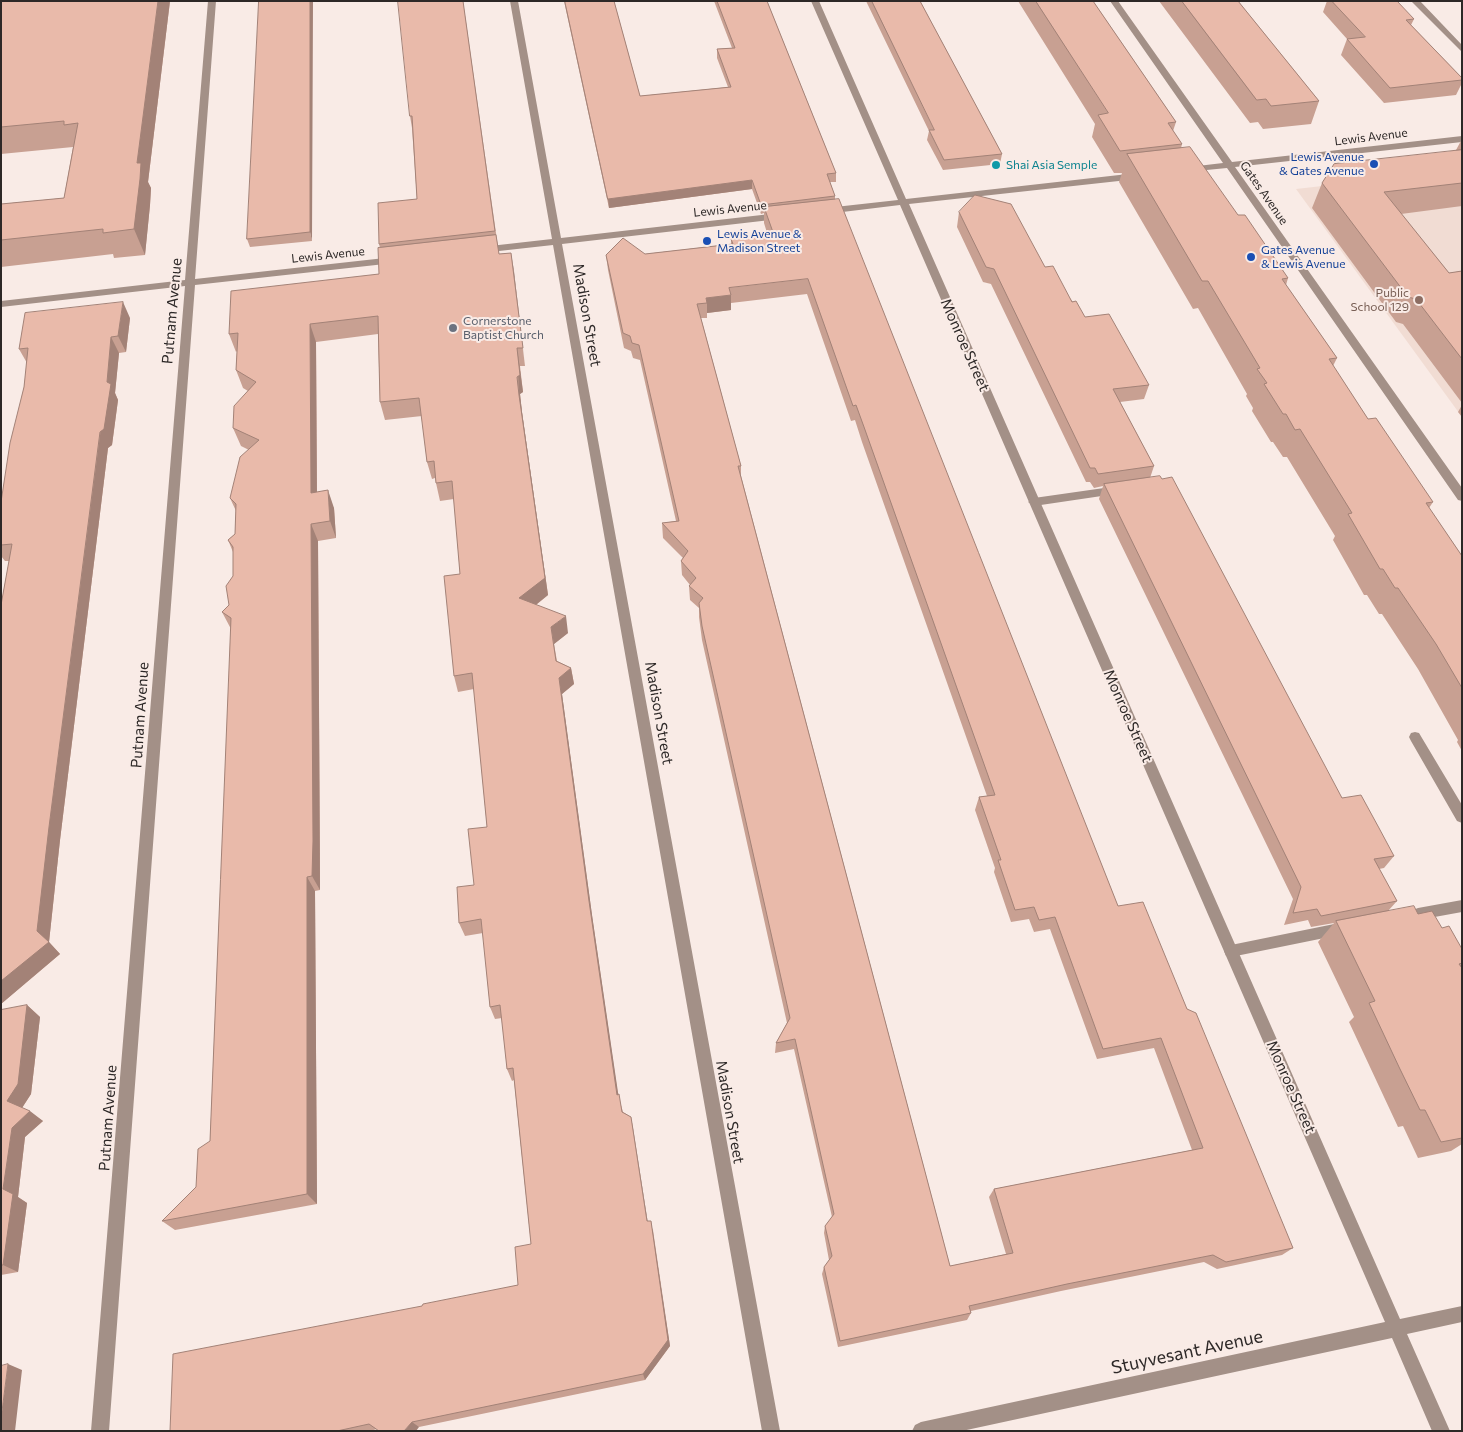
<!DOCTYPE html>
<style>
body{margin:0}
#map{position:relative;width:1463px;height:1432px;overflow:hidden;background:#f9ebe6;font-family:Commissioner,sans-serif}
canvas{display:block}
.frame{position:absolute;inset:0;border:2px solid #2d2827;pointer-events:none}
</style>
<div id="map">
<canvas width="1463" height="1432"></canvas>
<div class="frame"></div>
</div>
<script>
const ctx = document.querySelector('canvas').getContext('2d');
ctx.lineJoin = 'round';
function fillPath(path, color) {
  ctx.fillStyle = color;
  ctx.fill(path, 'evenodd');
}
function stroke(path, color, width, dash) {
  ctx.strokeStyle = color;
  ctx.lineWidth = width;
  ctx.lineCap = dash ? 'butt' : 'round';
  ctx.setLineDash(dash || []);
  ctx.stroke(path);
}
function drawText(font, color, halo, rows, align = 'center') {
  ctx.font = font + ' Commissioner,sans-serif';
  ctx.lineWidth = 4;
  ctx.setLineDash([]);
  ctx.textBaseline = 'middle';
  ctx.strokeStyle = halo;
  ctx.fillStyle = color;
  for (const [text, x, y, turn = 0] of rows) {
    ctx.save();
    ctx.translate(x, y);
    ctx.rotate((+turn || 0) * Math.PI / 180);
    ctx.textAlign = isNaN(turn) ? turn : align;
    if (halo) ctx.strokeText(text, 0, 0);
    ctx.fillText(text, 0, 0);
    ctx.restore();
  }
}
const built = new Path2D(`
 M1462,170V417L1296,189Z`);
const service = new Path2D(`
 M1118,486L1123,490L1122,493L1034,506L1028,502L1034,498Z
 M1415,732L1419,733L1462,805V823L1457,821L1411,741L1409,737L1411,733Z
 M1462,900V912L1418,920L1413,918L1411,914L1413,910L1418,908Z
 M1344,922L1349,924L1351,928L1349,932L1344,934L1231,957L1226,956L1224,951L1226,946L1231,945Z`);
const minor = new Path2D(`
 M208,1H216L195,279L394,257L399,260L394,263L195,285L109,1431H91L185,286L1,307V301L185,280Z
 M510,1H518L561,238L779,213L784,216L779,219L562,244L780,1431H762L553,245L481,253L476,250L481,247L552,239Z
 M811,1H819L906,199L1137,173L1141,176L1137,179L909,204L1400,1319L1462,1306V1322L1407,1334L1450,1431H1432L1392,1338L962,1431H912L915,1425L921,1422L1385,1322L900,205L826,214L821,211L826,208L898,200Z
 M1110,1H1118L1232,162L1462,136V142L1235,167L1462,488V501L1458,500L1227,168L1186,172V168L1189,167L1223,163Z
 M1411,1H1420L1462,45V52Z`);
const wall = new Path2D(`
 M1,1H170L148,182L151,188L150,205L145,255L114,258L113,254L1,267V204L64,198L73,147L1,154Z
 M259,1L312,241L250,247L247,239Z
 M463,1L499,254L511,253L525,366H520L523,392L520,394L522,412L548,595L536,605L568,633L554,644L557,661L571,668L574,684L562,694L592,915L618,1095L623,1112L631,1117L647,1221L653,1230L670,1346L645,1380L419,1427L377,1429L370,1431H170L422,1306L518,1285L531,1244L514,1080L512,1081L507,1069L502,1018L495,1019L490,1007L483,933L465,936L459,923L474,885L487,827L474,689L458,692L454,676L460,574L454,499L440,501L436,483L435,478L432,479L427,462L422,416L385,420L380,402L378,334L316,342L317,492L334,508L336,538L318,541L320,855V890L315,891L317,1204L175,1230L162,1221L196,1187L210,1141L231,629L222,612L229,605L233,576V552L228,540L235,534L236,511L230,498L249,450L241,446L233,428L248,391L243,388L236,370L237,351L236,352L229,334L379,274L380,248L379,244L417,199L412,128L410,116Z
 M564,1H614L640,96L728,87L717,58V49L732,48L714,1H767L836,173V182H830L835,196V199L1118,906L1187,1009L1293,1248L1282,1255L1217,1269L1204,1262L1061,1291L971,1311V1313L967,1320L838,1347L822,1274L824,1267L829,1260L824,1233L825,1226L832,1217L794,1049L775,1053L776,1043L787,1023L702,640L699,617V608L690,600L689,586L690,585L682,575L681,561L683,558L663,538L662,523L676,521L640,360L633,358L631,351L624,348L608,270L606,255L645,254L731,244V239L768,236L764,223V213L761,214L752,189L609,208ZM807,294L851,421L855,420L862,442L987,796L979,797L975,810L995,868L994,872L1011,922L1029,919L1034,932L1050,929L1097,1059L1154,1048L1192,1150L994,1189L989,1197L1006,1254L950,1266L741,476V466L701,318H707V313L731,310V303Z
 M866,1H920L1002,154L1000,164L943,170L927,140L929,131Z
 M1018,1H1093L1176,122L1173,131L1182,144L1181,148L1238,215L1288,278L1286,285L1337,358L1333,366L1368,419L1433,502L1429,508L1462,556V751L1457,742L1458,740L1418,669L1382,614H1379L1367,595H1364L1333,540L1335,536L1287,457H1283L1273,442H1271L1252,411L1253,408L1246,396L1247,394L1198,308L1193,309L1119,182L1122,173H1114L1092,137L1095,124Z
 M1159,1H1238L1319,101L1311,124L1263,129L1258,122L1250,123Z
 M1327,1H1332L1414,19L1411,25L1462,78V83L1456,95L1384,103L1341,55L1347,39L1323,12Z
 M1462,139V206L1401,214L1449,273L1462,271V403L1403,324L1396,322L1312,208L1322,183L1456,150Z
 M959,212L1045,267L1085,317L1149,385L1144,399L1120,402L1154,466L1150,478L1342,798L1394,856L1384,868L1379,869L1397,901L1388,911L1418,914L1442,928L1462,949V1144L1451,1151L1418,1158L1403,1126L1398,1127L1349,1022L1354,1017L1318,942L1334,923L1311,927L1308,920L1284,925L1293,899L1099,499L1103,486L1094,488L1090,482H1086L991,284L983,282L957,227Z
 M130,318L126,352L119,353L115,393L118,400L112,445L108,448L60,840L49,942L60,954L1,1004V605L9,561H5L1,556V502L24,387L27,363L19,349Z
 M1462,405V417L1458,412Z
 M27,1005L40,1017L31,1094L22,1108L43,1121L25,1137L18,1197L27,1203L18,1272L1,1275V1010Z`);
const shadedWall = new Path2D(`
 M158,1H170L148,182L151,188L150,205L145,255L134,229L137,163Z
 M310,1H313L312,241L310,232Z
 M752,180V189L609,208L608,199Z
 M511,253L514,271L525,366L523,348Z
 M731,295V310L707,313V303L706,298Z
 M123,302L130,318L126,352L118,336Z
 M310,324L316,342L317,510L311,493Z
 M111,337L119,353L115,393L118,400L112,445L108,448L60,840L49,942L60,954L1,1004V981L49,827L107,382Z
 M517,348L523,392L520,394L522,412L548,595L523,615L519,598V395Z
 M328,490L334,508L336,538L330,521Z
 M311,524L318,541L320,890L312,876Z
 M566,616L568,633L554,644L551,627Z
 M571,668L574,684L562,694L592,915L620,1106L617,1095L589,901L559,678Z
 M307,877L315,891L317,1204L307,1194Z
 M27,1005L40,1017L31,1094L20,1111L7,1101Z
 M30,1111L43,1121L25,1137L18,1197L27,1203L18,1272L3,1265V1189L12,1128Z
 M631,1117L633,1128L649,1230L647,1221Z
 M651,1221L670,1346L645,1380L643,1374Z
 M8,1364L22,1370L15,1431H1V1419Z
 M412,1422L419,1427L416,1431H404Z`);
const building = new Path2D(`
 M1,1H158L137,163H141L140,179L134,229L103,233V229L1,240V204L64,198L78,123L64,125V121L1,127Z
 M259,1H310V232L247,239Z
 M398,1H463L495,231L379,244L378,203L417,199L412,116H410Z
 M565,1H614L640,96L731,87L717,49L735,48L717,1H767L836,173L827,174L835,196L761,205L752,180L608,199Z
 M872,1H920L1002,154L944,160L929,130H934Z
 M1036,1H1093L1176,122L1168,123L1182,144L1120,151L1098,115L1108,113Z
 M1182,1H1238L1319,101L1271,106L1266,99L1257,100Z
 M1332,1H1397L1414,19L1406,20L1462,78V80L1390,88L1347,39L1365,37Z
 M1190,147L1238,215H1245L1288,278L1282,279L1337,358L1329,359L1368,419L1376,418L1433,502L1426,503L1462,556V688L1436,644L1398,588H1395L1383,569H1380L1348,514L1352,513L1300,429L1295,430L1286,414H1283L1264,384L1267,383L1257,369L1260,368L1208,281H1202L1127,154Z
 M1462,150V183L1384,192L1449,273L1462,271V359L1416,299L1408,297L1322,183L1334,164Z
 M975,195L1011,204L1045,267L1053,266L1072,302L1076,301L1085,317L1109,314L1149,385L1113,389L1154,466L1098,474L1095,468H1090L994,269L986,267L959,212Z
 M839,199L1118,906L1143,902L1187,1009L1196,1013L1293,1248L1226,1262L1213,1255L1067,1284L969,1306L971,1313L840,1341L824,1267L832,1256L825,1226L834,1214L795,1039L776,1043L790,1018L702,626L699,603L703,598L689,586L696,578L681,561L688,551L662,523L679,521L639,345L632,343L630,336L623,333L606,255L623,238L645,254L733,244L731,239L774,235L764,207ZM808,279L853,406L856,405L864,427L995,795L979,797L1001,860H998L1015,910L1034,907L1039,920L1055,917L1103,1049L1161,1038L1203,1148L994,1189L1013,1253L950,1266L738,466H741L697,304L707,303L706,298L731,295L729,288Z
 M496,235L499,254L511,253L523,348H517L520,375L517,377L519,395L545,578L519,598L566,616L551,627L556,661L571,668L559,678L589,901L617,1095L619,1094L622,1112L631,1117L647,1221H651L668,1340L643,1374L412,1422L404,1431H379L369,1424L337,1431H170L173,1354L422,1306L423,1304L518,1285L515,1247L531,1244L513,1068L507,1069L500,1005L490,1007L481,919L459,923L457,887L474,885L468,829L487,827L472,673L454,676L444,576L460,574L452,481L436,483L434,461L427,462L419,398L380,402L378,316L310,324L311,493L328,490L330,521L311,524L313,841L312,876L307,877V1194L162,1221L196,1187L198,1149L210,1141L231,618L222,612L229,605L226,586L233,576V547L228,540L235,534L236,504L230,498L240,457L259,440L233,428L234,406L256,382L236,370L238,333L229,334L231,291L379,274L378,248Z
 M123,302L118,336L111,337L107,382L111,384L104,429L100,432L49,827L37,931L49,942L1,981V605L12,544L1,545V502L10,443L24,387L28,348L19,349L25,313Z
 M1160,476L1162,479L1172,477L1342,798L1361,795L1379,828L1394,856L1374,859L1397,901L1321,916L1317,909L1293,913L1301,887L1104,484Z
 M1414,906L1418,914L1432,911L1442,928L1449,926L1462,949V963L1459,964L1462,968V1138L1441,1142L1425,1110H1420L1399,1067L1369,1003L1375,1001L1336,921Z
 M27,1005L18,1084L7,1101L30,1111L12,1128L3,1189L13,1194L3,1265H1V1010Z
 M8,1364L1,1419V1366Z`);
const markers = [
 [1374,164,5,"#1a4fb4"],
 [996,165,5,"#0f9aa8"],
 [707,241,5,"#1a4fb4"],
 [1251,257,5,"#1a4fb4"],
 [1419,300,5,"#8d6e63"],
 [453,328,5,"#6b7280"]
];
const farStreetnames = [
 ["Lewis Avenue",1371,137,-7],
 ["Gates Avenue",1264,193,55],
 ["Lewis Avenue",730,209,-6],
 ["Lewis Avenue",328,255,-6]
];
const farTransitnames = [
 ["Lewis Avenue",1364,157,"right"],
 ["& Gates Avenue",1364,171,"right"],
 ["Lewis Avenue &",717,234],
 ["Madison Street",717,248],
 ["Gates Avenue",1261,250],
 ["& Lewis Avenue",1261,264]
];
const farCulturenames = [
 ["Shai Asia Semple",1006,165]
];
const farEducationnames = [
 ["Public",1409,293],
 ["School 129",1409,307]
];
const farWorshipnames = [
 ["Cornerstone",463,321],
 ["Baptist Church",463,335]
];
const streetNames = [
 ["Putnam Avenue",172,311,-85],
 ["Madison Street",587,315,80],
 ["Monroe Street",965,345,66],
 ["Madison Street",659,713,80],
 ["Putnam Avenue",140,715,-86],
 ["Monroe Street",1128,716,66],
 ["Monroe Street",1291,1087,66],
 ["Madison Street",730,1112,80],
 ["Putnam Avenue",108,1118,-86]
];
const nearStreetnames = [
 ["Stuyvesant Avenue",1187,1352,-12]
];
fillPath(built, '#f1dcd3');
fillPath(service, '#a39087');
fillPath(minor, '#a39087');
fillPath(wall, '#c8a092');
fillPath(shadedWall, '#a38277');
fillPath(building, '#e9baaa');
stroke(building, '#a38277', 1);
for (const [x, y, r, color] of markers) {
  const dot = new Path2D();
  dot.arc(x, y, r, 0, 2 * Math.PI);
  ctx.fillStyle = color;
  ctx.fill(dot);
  stroke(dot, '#f9ebe6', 2);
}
drawText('12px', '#2d2827', '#f9ebe6', farStreetnames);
drawText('12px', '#164399', '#f9ebe6', farTransitnames, 'left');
drawText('12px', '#0d838f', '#f9ebe6', farCulturenames, 'left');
drawText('12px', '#785e54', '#f9ebe6', farEducationnames, 'right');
drawText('12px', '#5b616d', '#f9ebe6', farWorshipnames, 'left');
drawText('15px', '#2d2827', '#f9ebe6', streetNames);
drawText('18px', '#2d2827', '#f9ebe6', nearStreetnames);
</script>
